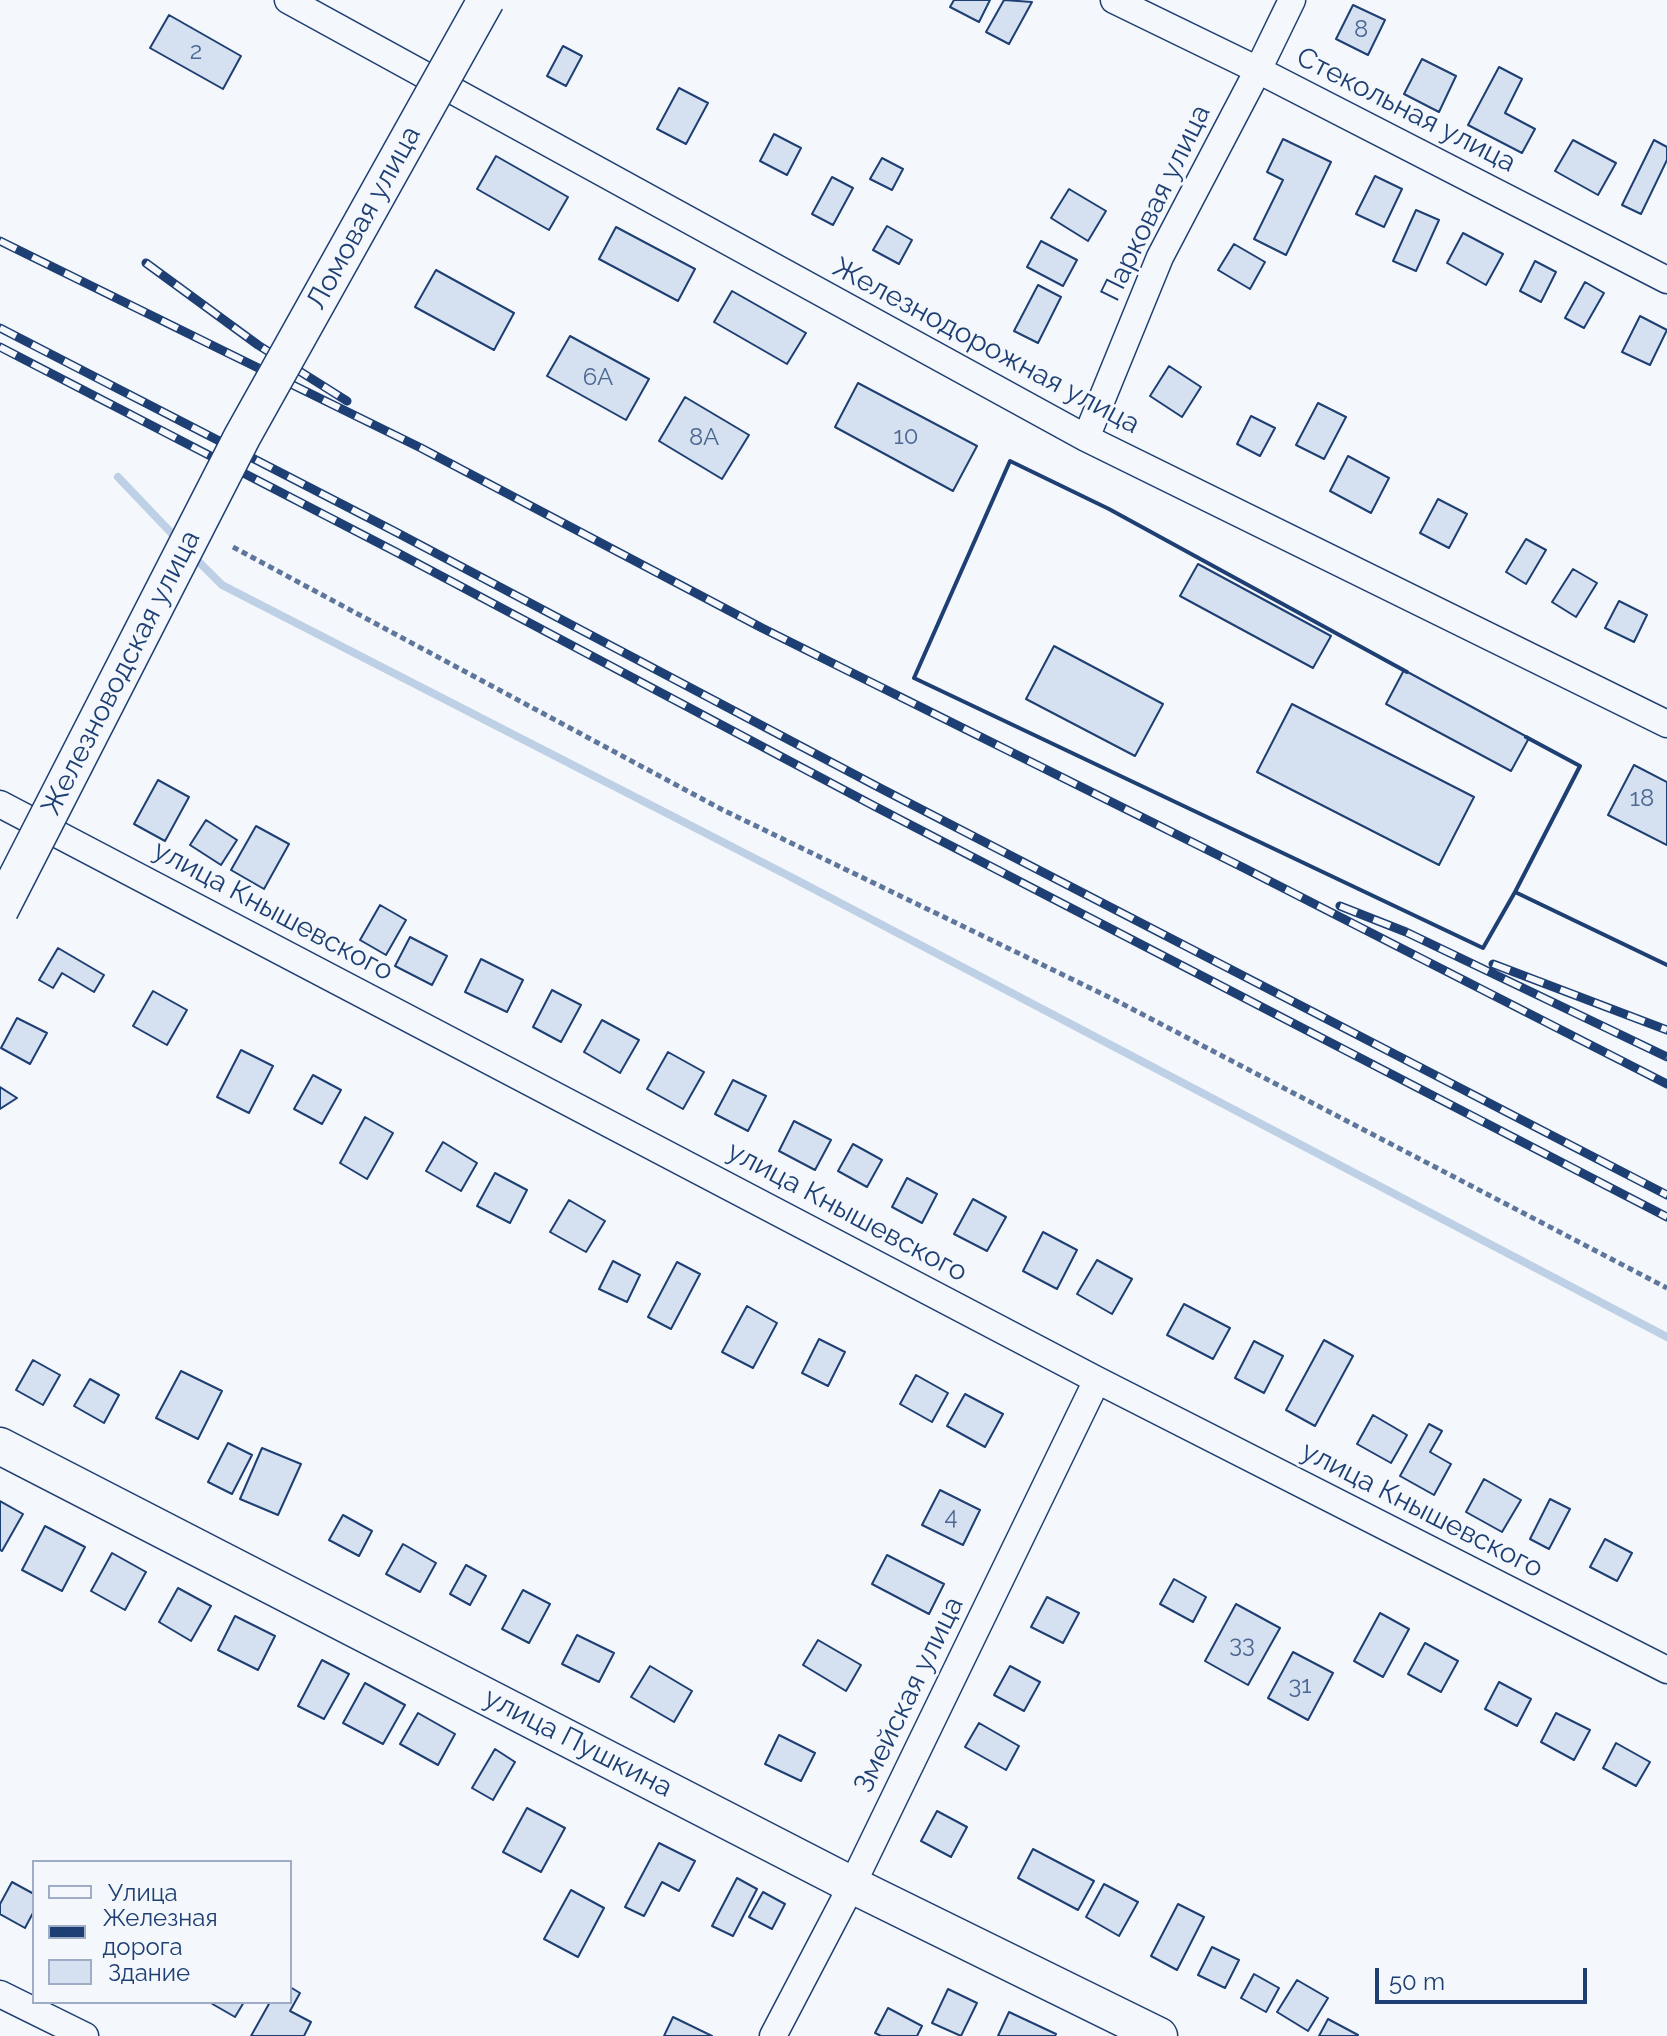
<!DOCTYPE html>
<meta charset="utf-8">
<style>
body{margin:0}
#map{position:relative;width:1667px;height:2036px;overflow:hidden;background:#f4f7fb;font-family:Raleway,sans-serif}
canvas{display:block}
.legend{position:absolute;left:32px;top:1860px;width:260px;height:144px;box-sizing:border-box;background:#f4f7fb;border:2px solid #9eadc5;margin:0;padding:10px 14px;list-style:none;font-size:24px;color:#1d3f73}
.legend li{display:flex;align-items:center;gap:16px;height:40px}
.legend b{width:40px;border:2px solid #9eadc5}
.scale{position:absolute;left:1375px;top:1968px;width:212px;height:36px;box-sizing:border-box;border:4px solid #1d3f73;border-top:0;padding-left:10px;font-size:24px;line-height:28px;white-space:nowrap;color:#1d3f73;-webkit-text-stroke:6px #f4f7fb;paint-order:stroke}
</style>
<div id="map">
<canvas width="1667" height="2036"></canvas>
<ul class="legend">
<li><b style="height:10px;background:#f4f7fb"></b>Улица</li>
<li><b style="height:10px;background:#1d3f73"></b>Железная дорога</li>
<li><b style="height:22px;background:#d5e0f0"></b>Здание</li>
</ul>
<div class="scale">50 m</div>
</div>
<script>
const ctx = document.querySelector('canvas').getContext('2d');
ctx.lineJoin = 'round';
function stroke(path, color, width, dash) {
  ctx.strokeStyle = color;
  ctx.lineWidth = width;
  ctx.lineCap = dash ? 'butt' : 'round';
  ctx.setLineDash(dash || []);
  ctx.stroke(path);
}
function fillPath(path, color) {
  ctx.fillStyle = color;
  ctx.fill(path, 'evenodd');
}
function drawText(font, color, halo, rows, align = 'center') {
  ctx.font = font + ' Raleway,sans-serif';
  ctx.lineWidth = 6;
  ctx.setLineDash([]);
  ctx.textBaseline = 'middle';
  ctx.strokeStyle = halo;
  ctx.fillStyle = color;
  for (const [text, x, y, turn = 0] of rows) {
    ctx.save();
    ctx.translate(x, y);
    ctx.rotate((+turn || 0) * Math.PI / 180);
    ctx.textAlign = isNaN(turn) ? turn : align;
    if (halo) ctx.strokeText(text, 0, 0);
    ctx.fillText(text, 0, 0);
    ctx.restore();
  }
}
const stream = new Path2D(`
 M118,477L178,540
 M193,556L222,585L789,876L1667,1337`);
const building = new Path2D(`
 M954,0H990L979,22L950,7Z
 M1004,0L1032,2L1009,44L986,32Z
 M1353,5L1385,20L1368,55L1336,39Z
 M169,15L241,56L223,89L150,48Z
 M563,46L582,56L566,86L547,76Z
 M1422,59L1456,76L1439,112L1404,94Z
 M1499,67L1522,79L1505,113L1535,129L1522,153L1468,125Z
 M679,88L708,103L686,144L657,129Z
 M774,134L801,148L787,175L760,161Z
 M1283,139L1331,162L1286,255L1254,239L1283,180L1267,172Z
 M1573,140L1616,163L1598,195L1555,171Z
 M1654,140L1667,147V160L1641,214L1622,205Z
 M496,156L568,197L549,230L477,189Z
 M882,158L903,169L892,190L870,179Z
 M1375,176L1402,189L1384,227L1356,214Z
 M832,177L853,188L833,225L812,214Z
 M1069,189L1106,211L1088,241L1051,218Z
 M1416,210L1439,220L1416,271L1393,261Z
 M887,226L912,240L899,264L873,250Z
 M616,227L695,269L678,301L599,259Z
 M1463,233L1503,254L1486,285L1447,263Z
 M1041,241L1077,260L1063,286L1027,267Z
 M1234,244L1265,262L1250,289L1218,270Z
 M1535,261L1556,272L1541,302L1520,291Z
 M436,270L514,313L494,350L415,307Z
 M1585,282L1604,293L1584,328L1565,318Z
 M1038,285L1061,297L1038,343L1014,331Z
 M732,291L806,333L787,364L714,322Z
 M1640,316L1667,330L1650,365L1622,352Z
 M570,336L649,379L626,420L547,376Z
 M1169,366L1201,387L1182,417L1150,396Z
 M858,383L977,446L953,491L835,427Z
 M685,397L749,435L722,479L659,441Z
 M1318,403L1346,417L1324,459L1296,445Z
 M1251,416L1275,428L1260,456L1237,444Z
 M1348,456L1389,478L1371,513L1330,491Z
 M1438,499L1467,514L1449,548L1420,533Z
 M1526,539L1546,550L1526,584L1506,572Z
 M1198,564L1331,636L1313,668L1180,596Z
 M1573,569L1597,583L1576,617L1552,602Z
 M1619,601L1647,615L1634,642L1605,628Z
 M1054,646L1163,704L1135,756L1026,699Z
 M1404,670L1529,738L1511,771L1386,704Z
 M1292,704L1474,797L1439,865L1257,772Z
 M1634,765L1667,782V845L1608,815Z
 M158,780L189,797L165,841L134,824Z
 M206,820L237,840L221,865L190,845Z
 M256,826L289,844L264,889L231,870Z
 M380,905L406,920L386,955L360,940Z
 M410,937L447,956L432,985L395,966Z
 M58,948L104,975L94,992L62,973L53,988L39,980Z
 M481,959L523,980L507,1012L465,992Z
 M552,990L581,1005L561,1042L533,1027Z
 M153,991L187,1010L167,1045L133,1026Z
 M17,1018L47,1033L30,1064L1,1048Z
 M602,1020L639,1040L620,1073L584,1052Z
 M241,1050L273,1066L249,1113L217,1097Z
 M668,1052L704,1072L683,1109L647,1089Z
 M313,1075L341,1090L322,1124L294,1109Z
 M733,1080L766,1096L748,1131L715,1114Z
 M0,1087L17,1098L0,1109Z
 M365,1117L393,1133L367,1179L340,1163Z
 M794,1121L831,1140L815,1170L779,1151Z
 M443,1142L477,1163L461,1191L426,1171Z
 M853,1144L882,1160L867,1187L838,1171Z
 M495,1173L527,1190L510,1223L477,1206Z
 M907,1178L937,1194L922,1223L892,1207Z
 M973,1199L1006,1217L987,1251L954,1234Z
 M569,1200L605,1221L586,1252L550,1232Z
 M1043,1232L1077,1250L1057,1289L1023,1271Z
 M1097,1260L1132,1279L1112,1314L1077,1294Z
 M613,1261L640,1275L627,1302L599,1289Z
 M677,1262L700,1274L671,1329L648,1317Z
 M1184,1304L1230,1328L1213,1359L1167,1335Z
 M747,1306L777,1323L753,1368L722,1352Z
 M819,1339L845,1352L828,1386L802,1373Z
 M1324,1340L1353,1356L1315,1426L1286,1410Z
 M1254,1341L1283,1356L1264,1393L1235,1378Z
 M33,1360L60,1375L43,1405L16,1390Z
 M181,1371L222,1391L198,1439L156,1418Z
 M916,1375L948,1393L932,1422L900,1404Z
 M90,1379L119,1395L104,1423L74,1406Z
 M965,1394L1003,1414L985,1447L947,1426Z
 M1373,1415L1407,1435L1391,1463L1357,1444Z
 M1429,1424L1442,1431L1430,1452L1451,1464L1434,1495L1400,1476Z
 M228,1443L252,1455L232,1494L208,1482Z
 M262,1448L301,1464L278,1515L240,1499Z
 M1484,1479L1521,1500L1502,1532L1466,1512Z
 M940,1490L980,1510L963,1545L922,1525Z
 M1550,1499L1570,1509L1549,1549L1530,1539Z
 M0,1501L23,1514L2,1551L0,1550Z
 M343,1515L372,1531L359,1556L329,1540Z
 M45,1526L85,1547L62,1591L22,1570Z
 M1605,1539L1632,1553L1617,1581L1590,1567Z
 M403,1544L436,1563L420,1592L386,1574Z
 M112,1553L146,1572L125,1610L91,1591Z
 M887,1555L944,1584L929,1614L872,1584Z
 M466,1565L486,1576L470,1605L450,1594Z
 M1174,1579L1206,1597L1193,1622L1160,1604Z
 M178,1588L211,1606L191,1641L159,1622Z
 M523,1590L550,1604L529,1643L502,1629Z
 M1047,1597L1079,1613L1063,1643L1031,1627Z
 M1236,1604L1280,1628L1248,1685L1205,1661Z
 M1380,1613L1409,1629L1383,1677L1354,1661Z
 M235,1616L275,1636L258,1670L218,1650Z
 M577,1635L614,1653L599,1682L562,1664Z
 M818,1640L861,1665L846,1691L803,1665Z
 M1425,1643L1458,1661L1441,1692L1408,1674Z
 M1293,1652L1333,1673L1308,1720L1268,1698Z
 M322,1660L349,1674L324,1719L298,1706Z
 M650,1666L692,1691L674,1722L631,1697Z
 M1010,1666L1040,1682L1024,1711L994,1695Z
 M1499,1682L1531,1699L1517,1726L1485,1709Z
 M365,1683L405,1705L383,1744L343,1723Z
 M418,1713L455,1734L438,1765L400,1744Z
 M1556,1713L1590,1730L1574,1760L1541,1742Z
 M979,1723L1019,1746L1006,1770L965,1747Z
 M779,1735L815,1753L801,1781L765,1764Z
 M1616,1743L1650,1762L1636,1786L1603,1768Z
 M495,1749L515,1762L493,1800L472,1788Z
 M527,1808L565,1828L541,1872L503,1852Z
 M937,1811L967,1827L951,1857L921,1841Z
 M659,1843L695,1861L679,1891L662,1882L644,1916L625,1907Z
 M1033,1849L1094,1881L1078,1910L1018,1878Z
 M737,1878L757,1889L733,1936L712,1926Z
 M12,1882L34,1894V1911L25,1928L0,1914V1904Z
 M1104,1884L1138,1902L1119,1936L1086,1917Z
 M571,1890L604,1908L578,1957L544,1939Z
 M763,1892L785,1904L772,1929L749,1917Z
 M1178,1904L1204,1917L1177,1970L1151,1956Z
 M1212,1947L1239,1960L1225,1988L1198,1975Z
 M1254,1974L1279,1988L1266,2012L1241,1998Z
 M1297,1980L1328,1998L1308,2031L1277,2012Z
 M290,1987L300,1993L290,2011L311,2022L304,2036H251L270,2002H290Z
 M948,1989L977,2003L961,2036L932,2023Z
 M209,2002H244L235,2017Z
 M888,2008L922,2026L917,2036H881L875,2033Z
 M1009,2012L1056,2034L1055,2036H998Z
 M673,2017L712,2036H664Z
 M1328,2019L1358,2035L1357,2036H1319Z`);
const path = new Path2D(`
 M233,547L721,809L1115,1000L1667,1288`);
const minor = new Path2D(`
 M288,0L1086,438L1667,724
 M1114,0L1258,70L1667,280
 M1086,438L1160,257L1258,70L1292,0
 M0,804L1097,1380L1667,1670
 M0,1994L85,2036
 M773,2036L852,1885L1097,1380`);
const secondary = new Path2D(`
 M0,1446L852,1885L1159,2036`);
const rail = new Path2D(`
 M0,241L421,448L762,628L1244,868L1667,1084
 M146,263L258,345L347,401
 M0,328L392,530L880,788L1667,1195
 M0,347L396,552L876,807L1667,1217
 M1340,906L1406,932L1667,1057
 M1493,964L1667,1030`);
const secondaryBridge = new Path2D(`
 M0,910L242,437L486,0`);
const wall = new Path2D(`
 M1407,672L1109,509L1010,461L914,678L1483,948L1515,892
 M1526,737L1580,766L1515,892L1667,965`);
const numberNames = [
 ["8",1361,30],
 ["2",196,52],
 ["6А",598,378],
 ["10",906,437],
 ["8А",704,438],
 ["18",1642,799],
 ["4",951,1517],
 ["33",1242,1645],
 ["31",1300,1686]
];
const streetNames = [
 ["Стекольная улица",1406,110,27],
 ["Парковая улица",1156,203,-64],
 ["Ломовая улица",364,218,-61],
 ["Железнодорожная улица",986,346,28],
 ["Железноводская улица",121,673,-63],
 ["улица Кнышевского",273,911,28],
 ["улица Кнышевского",847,1212,28],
 ["улица Кнышевского",1422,1510,27],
 ["Змейская улица",909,1695,-64],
 ["улица Пушкина",578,1743,27]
];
stroke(stream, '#bed0e5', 8);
fillPath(building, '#d5e0f0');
stroke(building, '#1d3f73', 2);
stroke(minor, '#1d3f73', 29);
stroke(secondary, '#1d3f73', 39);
stroke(path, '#5e769c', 5, [6, 4]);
stroke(minor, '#f4f7fb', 26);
stroke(secondary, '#f4f7fb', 36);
stroke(rail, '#1d3f73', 9);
stroke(rail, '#f4f7fb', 6, [18]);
stroke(secondaryBridge, '#1d3f73', 39, []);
stroke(secondaryBridge, '#f4f7fb', 36);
stroke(wall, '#1d3f73', 4);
drawText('24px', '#4b6792', null, numberNames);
drawText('28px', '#1d3f73', '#f4f7fb', streetNames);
</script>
